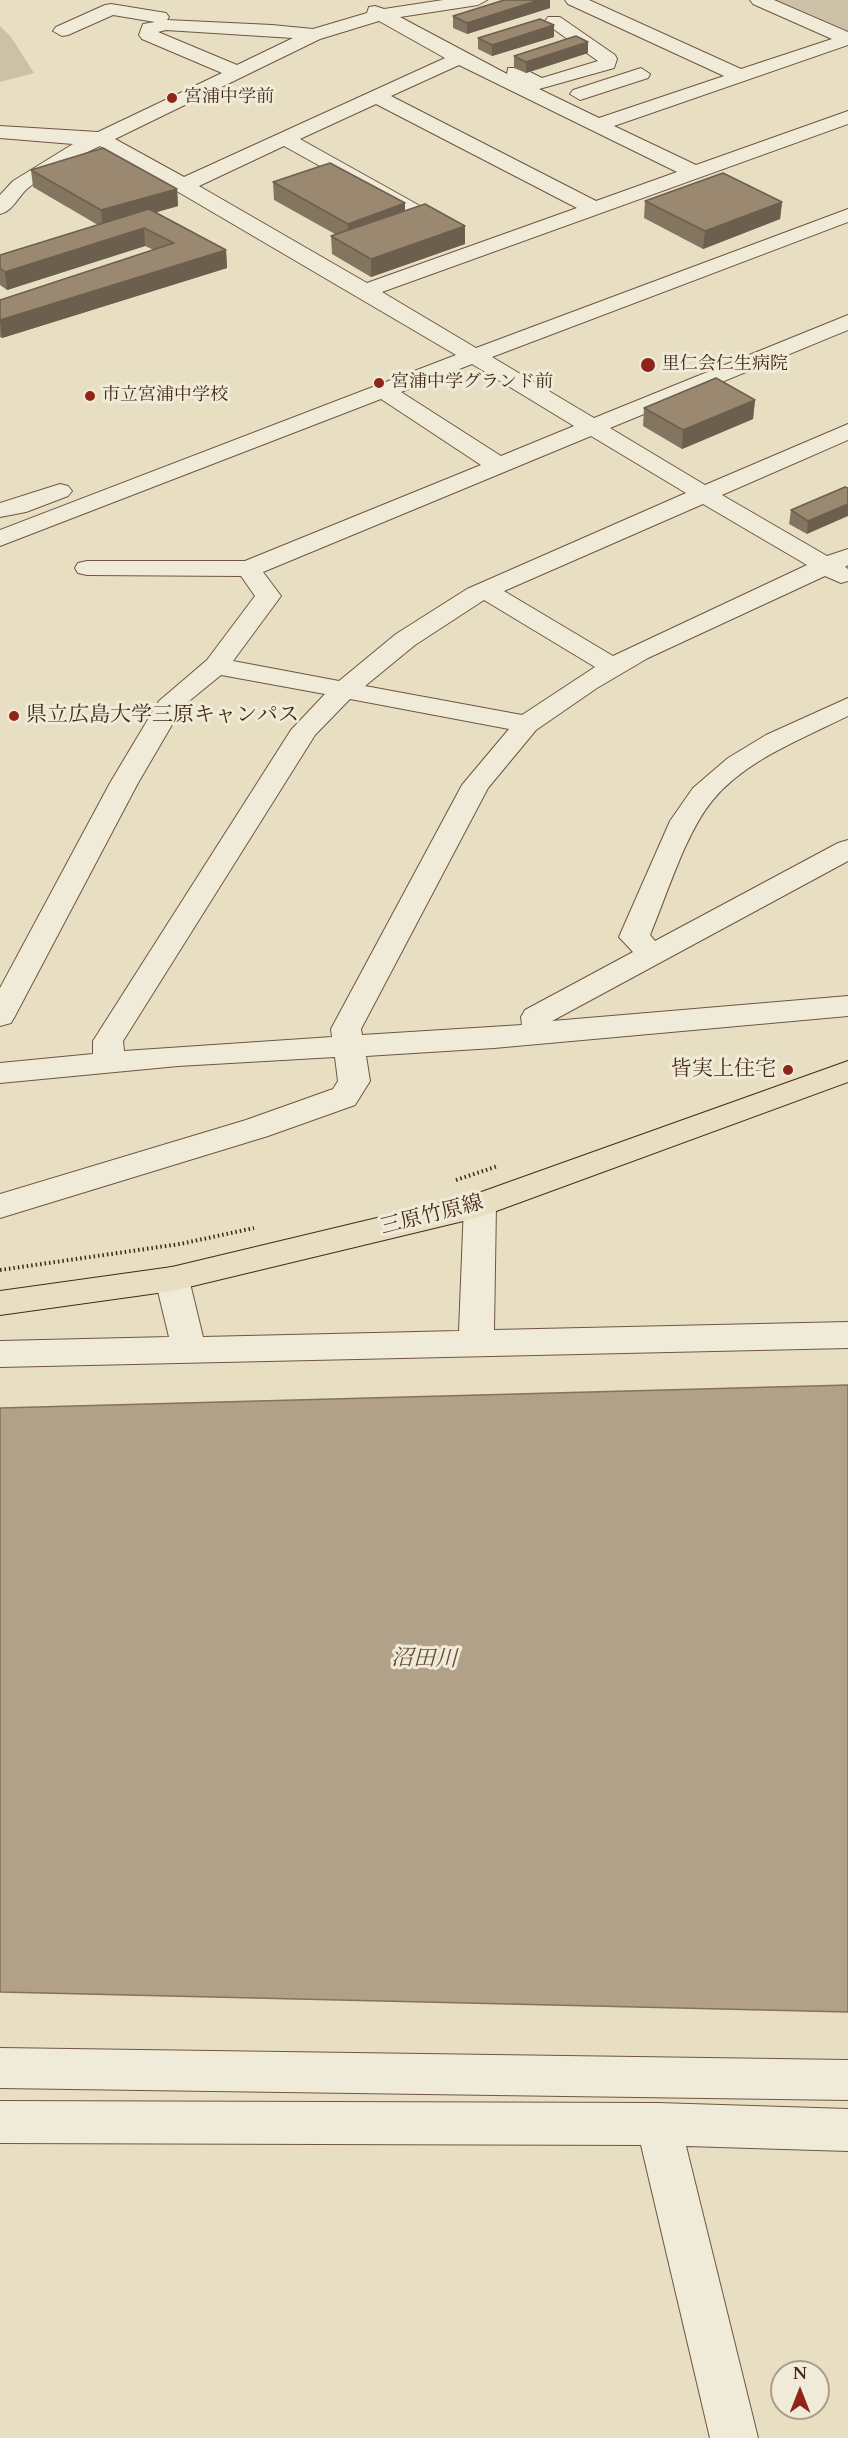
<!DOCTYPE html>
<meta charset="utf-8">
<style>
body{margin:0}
#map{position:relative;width:848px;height:2438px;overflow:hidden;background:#e8dfc3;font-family:Cardo,serif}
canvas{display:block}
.north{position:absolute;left:770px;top:2360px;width:60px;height:60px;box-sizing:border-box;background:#f0ead8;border:2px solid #ac9d8a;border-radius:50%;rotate:0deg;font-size:16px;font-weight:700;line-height:24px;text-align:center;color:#452916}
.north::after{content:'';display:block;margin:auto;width:21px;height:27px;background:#8f2418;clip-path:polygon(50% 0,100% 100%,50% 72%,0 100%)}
</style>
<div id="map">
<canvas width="848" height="2438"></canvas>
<div class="north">N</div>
</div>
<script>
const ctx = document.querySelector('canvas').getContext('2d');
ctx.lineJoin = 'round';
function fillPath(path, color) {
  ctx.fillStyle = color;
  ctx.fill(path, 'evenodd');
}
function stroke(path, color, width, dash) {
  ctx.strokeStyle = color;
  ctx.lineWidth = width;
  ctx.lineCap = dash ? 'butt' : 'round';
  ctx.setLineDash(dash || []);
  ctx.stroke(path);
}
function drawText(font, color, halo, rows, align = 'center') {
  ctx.font = font + ' Cardo,"Noto Serif JP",serif';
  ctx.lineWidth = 6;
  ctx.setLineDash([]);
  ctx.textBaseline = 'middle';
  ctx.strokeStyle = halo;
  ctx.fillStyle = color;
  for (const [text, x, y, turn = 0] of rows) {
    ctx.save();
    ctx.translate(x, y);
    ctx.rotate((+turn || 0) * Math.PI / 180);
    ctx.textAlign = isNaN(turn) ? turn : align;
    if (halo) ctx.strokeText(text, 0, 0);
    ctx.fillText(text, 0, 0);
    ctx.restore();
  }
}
const green = new Path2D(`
 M775,0H848V34Z
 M0,26L11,37L34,73L0,82Z`);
const water = new Path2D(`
 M848,1385V2012L0,1992V1408Z`);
const path = new Path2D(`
 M456,1180L498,1166
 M0,1270L180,1244L254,1228`);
const minor = new Path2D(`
 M443,0H487L478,5L400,17L507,74L508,68H522L542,78L598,61L548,25L545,21L548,17H560L615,55L617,59L614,68L539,89L599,118L724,76L568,4L565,0H589L741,69L832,39L753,4L750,0H774L848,32V45L614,126L696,165L848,111V124L382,292L476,348L848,209V222L492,357L594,418L848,315V330L610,428L705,485L848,424V440L722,495L827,556L848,549V565L845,567L848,569V581L841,583L825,576L648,658L597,688L536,730L488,788L361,1029L362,1035L522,1025L521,1017L525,1010L633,952L619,937L670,821L693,788L728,758L766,735L848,698V716C802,739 745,760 712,801C685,834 667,895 650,935L655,941L838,843L848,840V861L552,1021L848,996V1016L494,1048L366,1056L370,1081L355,1105L268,1136L0,1218V1194L246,1120L333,1089L338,1081L335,1057L178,1066L0,1083V1063L93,1054V1041L291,730L325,694L221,675L183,706L138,783L15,1016L11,1023L0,1026V988L110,783L159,701L207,660L255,596L241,576L87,575L78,573L75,568L78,563L87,561H245L481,465L381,399L0,546V530L456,355L100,146C75,158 48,171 27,189C17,198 13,211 0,214V195L13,181L73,144L0,138V126L98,132L222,73L142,39L139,35L143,24L155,22L113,15L68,35L62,36L53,31L56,27L105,5L111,4L160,12L166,13L169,17L167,20L272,25L313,29L367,13L369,7L375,6L384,9ZM379,21L445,58L184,177L115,139L320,39ZM166,30L293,38L237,65L158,32ZM459,65L677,172L596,201L391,96ZM376,104L577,208L367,283L199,186L284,146L442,234H456L459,230L456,226L300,139ZM472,364L574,426L501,456L401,392ZM591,436L686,493L467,589L396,634L339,681L233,661L281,596L263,572ZM703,504L807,565L613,656L504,591ZM484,600L595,667L522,715L365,686L415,645ZM350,699L509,729L462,785L331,1029L332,1037L124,1051L123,1041L315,735Z
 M641,68L650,74L648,78L580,100L570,94L573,90Z
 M60,484L68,486L72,491L68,496L26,512L0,517V503Z
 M480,1193L492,1197L496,1205L494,1330L848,1322V1348L0,1367V1341L169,1337L155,1279L160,1270L172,1267L184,1270L189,1279L203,1337L459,1331L464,1205L468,1197Z
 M0,2048L848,2060V2100L0,2088Z
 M0,2101L658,2103L848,2109V2151L686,2146L758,2438H710L641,2145L0,2143Z`);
const major = new Path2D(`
 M848,1061V1082L480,1217L172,1291L0,1315V1291L172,1267L473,1195Z`);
const wall = new Path2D(`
 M504,0H550V8L467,34L453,28V16Z
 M554,37L492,56L478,49V38Z
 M588,53L526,73L514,68V56Z
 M31,170L177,189L178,206L156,212L226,250L227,268L2,338L0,337V300L154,250L145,246L7,290L0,285V255L98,225L33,187Z
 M273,182L405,211L465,244L371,277L332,254L331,236L335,234L274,200Z
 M645,201L782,202L780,219L703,249L644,218Z
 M755,400L753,419L682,449L643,426L644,408Z
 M845,487L807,534L789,524L791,510Z`);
const shadedWall = new Path2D(`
 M539,0H550V8L467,34V23Z
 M554,25V37L492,56V45Z
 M588,42V53L526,73V62Z
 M177,189L178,206L103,228L101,210Z
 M782,202L780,219L703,249L705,231Z
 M405,203V221L348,241V224Z
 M465,226V244L371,277V259Z
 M144,228L145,246L7,290L5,272Z
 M226,250L227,268L2,338L0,320Z
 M755,400L753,419L682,449L683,430Z
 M848,504V516L807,534L808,521Z`);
const building = new Path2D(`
 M504,0H539L467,23L453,16Z
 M540,19L554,25L492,45L478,38Z
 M576,36L588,42L526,62L514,56Z
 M103,148L177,189L101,210L31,170Z
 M330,163L405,203L348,224L273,182Z
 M723,173L782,202L705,231L645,201Z
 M425,204L465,226L371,259L331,236Z
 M149,209L226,250L0,320V300L174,243L144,228L5,272L0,268V255Z
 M716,378L755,400L683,430L644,408Z
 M845,487L848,488V504L808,521L791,510Z`);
const markers = [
 [172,98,6,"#8f2418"],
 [648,365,8,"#8f2418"],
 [379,383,6,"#8f2418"],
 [90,396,6,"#8f2418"],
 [14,716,6,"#8f2418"],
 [788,1070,6,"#8f2418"]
];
const farPoinames = [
 ["宮浦中学前",184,98],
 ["里仁会仁生病院",662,365],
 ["宮浦中学グランド前",391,383],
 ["市立宮浦中学校",102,396]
];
const poiNames = [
 ["県立広島大学三原キャンパス",26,716],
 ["皆実上住宅",776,1070,"right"]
];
const streetNames = [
 ["三原竹原線",432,1216,-14]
];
const waterNames = [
 ["沼田川",424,1660,1]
];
fillPath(green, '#ccc0a6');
fillPath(water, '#b1a188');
stroke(water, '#86715a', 1.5);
stroke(minor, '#6e5641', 2);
stroke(major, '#452916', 2);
stroke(path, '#452916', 4, [1.5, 3]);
fillPath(minor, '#f0ead8');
fillPath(major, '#e8dfc3');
fillPath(wall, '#847560');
fillPath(shadedWall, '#6c5f4e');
fillPath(building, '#9a8870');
stroke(building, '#6c5f4e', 1.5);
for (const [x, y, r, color] of markers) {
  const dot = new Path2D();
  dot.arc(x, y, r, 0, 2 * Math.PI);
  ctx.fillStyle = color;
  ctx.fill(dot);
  stroke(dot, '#f0ead8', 2);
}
drawText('18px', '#452916', '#f0ead8', farPoinames, 'left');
drawText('21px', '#452916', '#f0ead8', poiNames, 'left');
drawText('21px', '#452916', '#f0ead8', streetNames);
drawText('italic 22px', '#654d38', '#f0ead8', waterNames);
</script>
